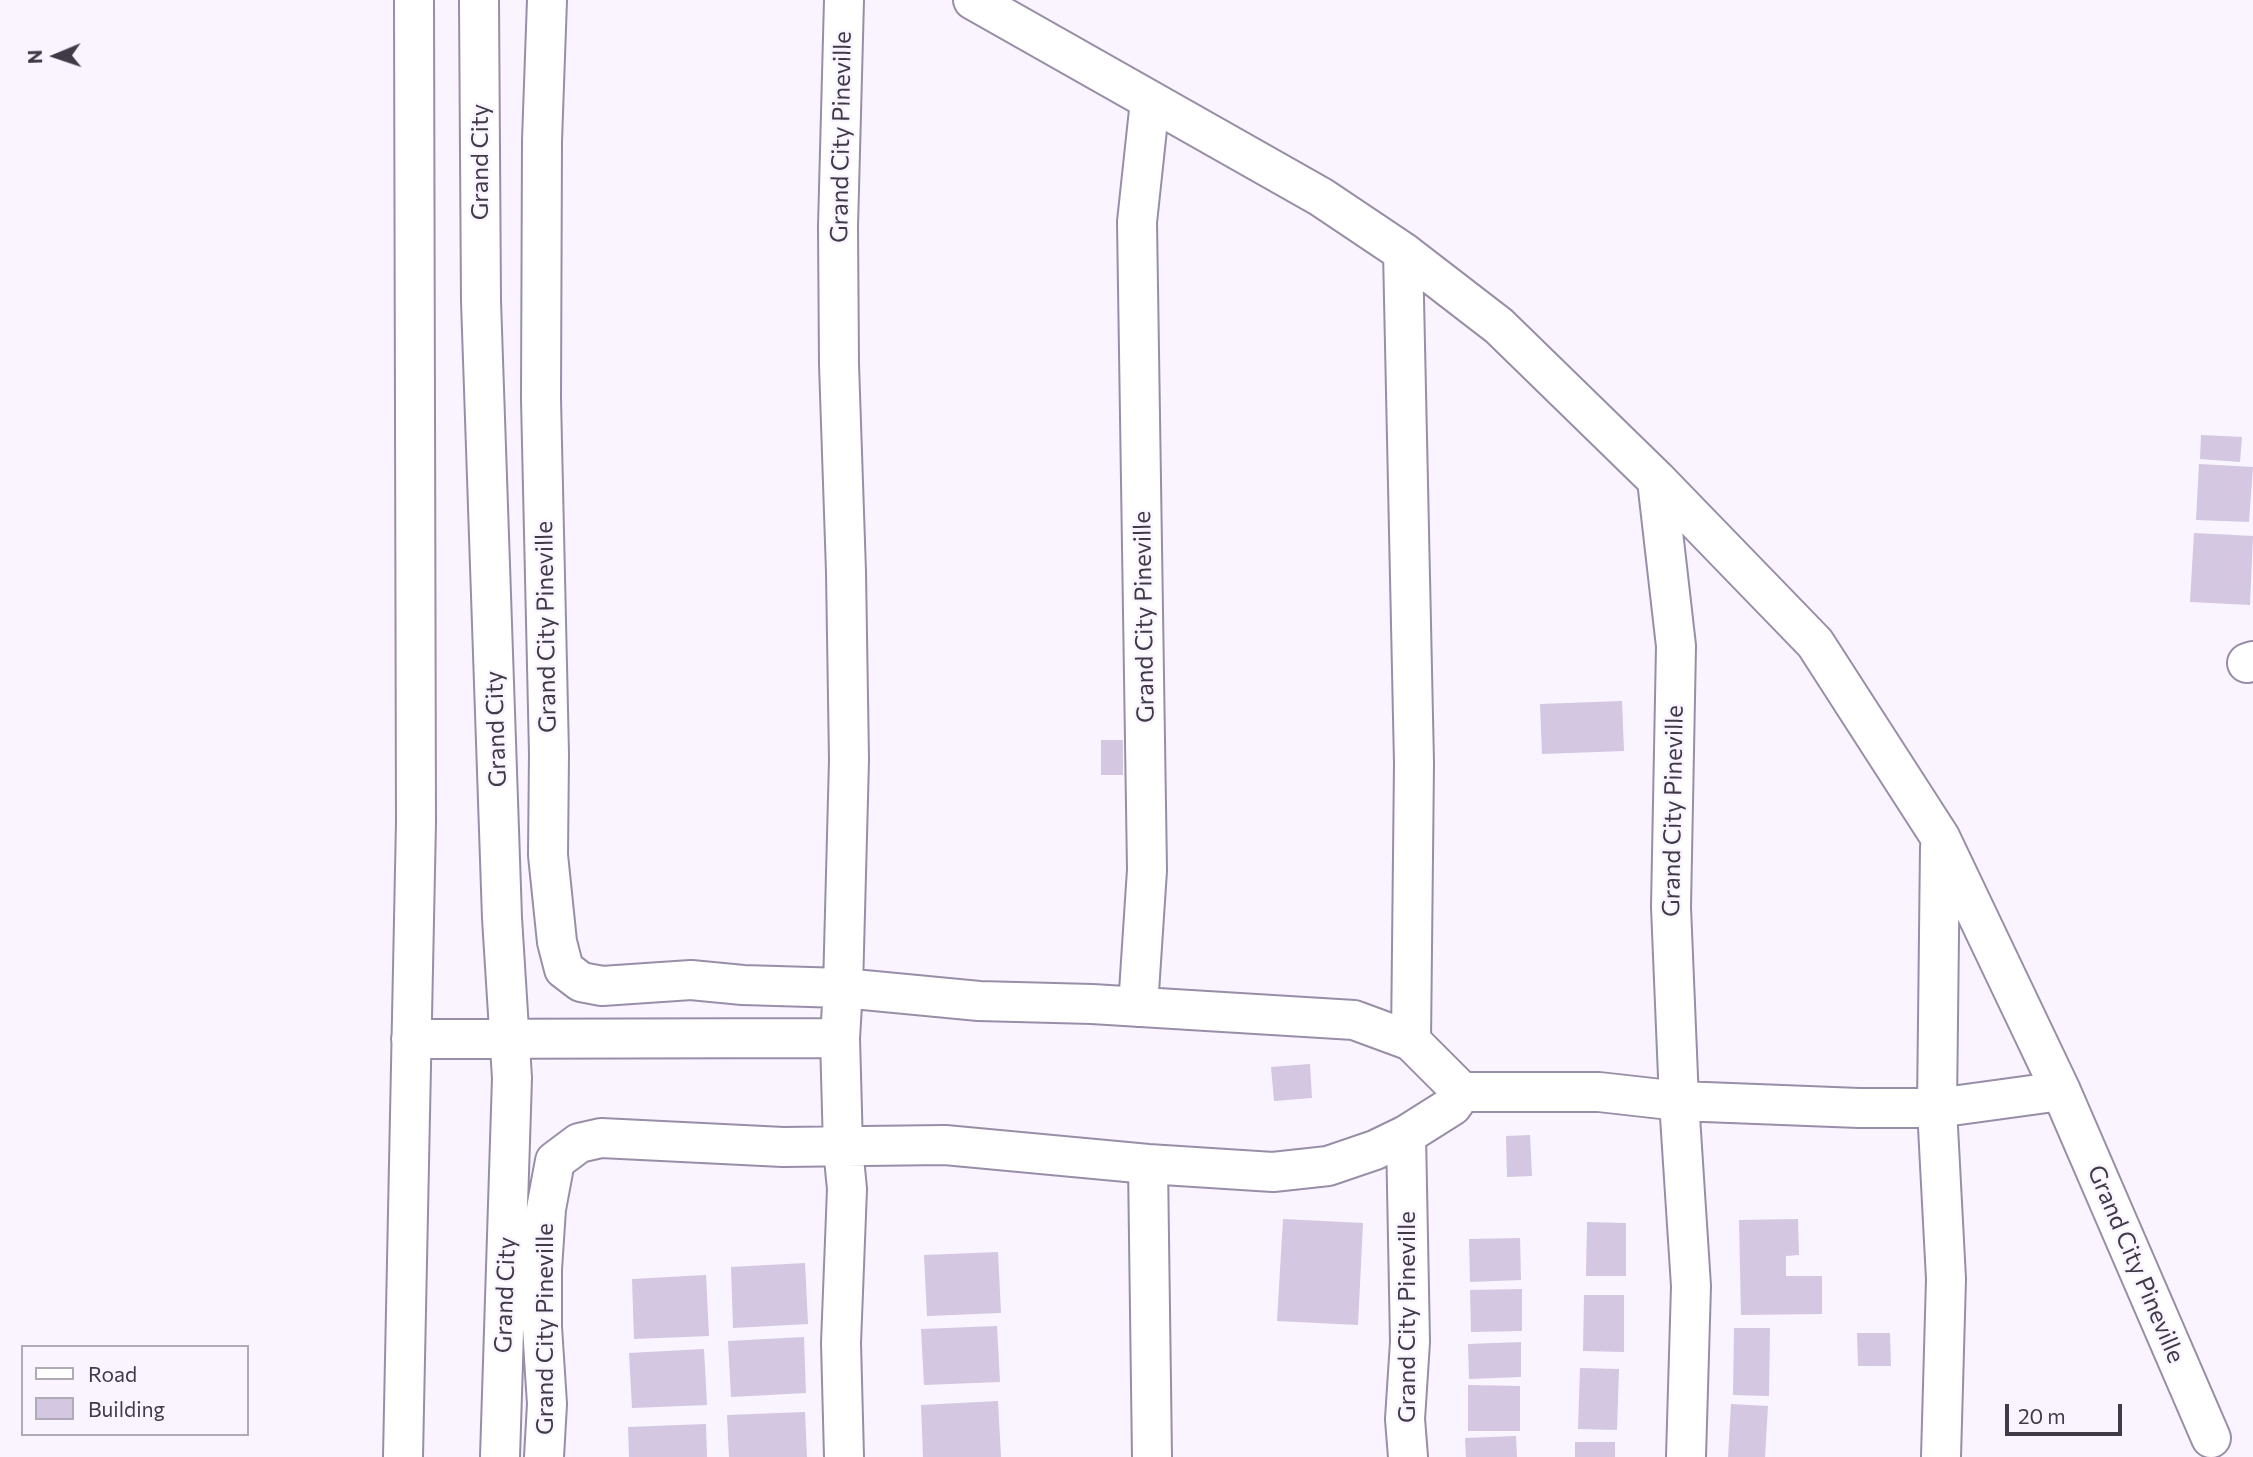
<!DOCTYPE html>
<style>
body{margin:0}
#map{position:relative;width:2253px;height:1457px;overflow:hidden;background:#f9f4ff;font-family:Commissioner,sans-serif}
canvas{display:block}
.legend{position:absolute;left:21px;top:1345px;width:228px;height:91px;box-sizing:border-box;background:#f9f4ff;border:2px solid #afaab5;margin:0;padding:9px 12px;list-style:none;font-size:21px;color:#3f3a45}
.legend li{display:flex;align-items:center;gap:14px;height:35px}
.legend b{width:35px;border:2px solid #afaab5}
.north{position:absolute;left:21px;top:21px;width:70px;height:70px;-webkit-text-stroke:5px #f9f4ff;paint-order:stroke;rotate:268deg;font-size:19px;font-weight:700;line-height:28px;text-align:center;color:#3f3a45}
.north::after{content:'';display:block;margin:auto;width:24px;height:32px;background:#3f3a45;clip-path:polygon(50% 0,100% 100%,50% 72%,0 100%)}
.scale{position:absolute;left:2005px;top:1404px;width:117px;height:32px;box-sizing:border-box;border:4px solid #3f3a45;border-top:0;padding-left:9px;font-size:21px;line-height:24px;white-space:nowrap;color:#3f3a45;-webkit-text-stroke:5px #f9f4ff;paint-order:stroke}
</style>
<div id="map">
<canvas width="2253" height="1457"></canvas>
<ul class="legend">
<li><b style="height:9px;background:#fff"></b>Road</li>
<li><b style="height:19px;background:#d3c7e1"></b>Building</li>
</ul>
<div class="north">N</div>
<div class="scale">20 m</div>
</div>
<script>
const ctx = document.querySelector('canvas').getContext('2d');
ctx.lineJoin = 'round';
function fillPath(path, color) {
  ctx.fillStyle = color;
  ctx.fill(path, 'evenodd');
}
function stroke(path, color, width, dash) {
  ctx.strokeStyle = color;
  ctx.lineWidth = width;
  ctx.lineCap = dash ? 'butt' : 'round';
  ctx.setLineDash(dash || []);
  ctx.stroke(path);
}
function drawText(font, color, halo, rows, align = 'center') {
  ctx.font = font + ' Commissioner,sans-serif';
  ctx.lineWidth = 5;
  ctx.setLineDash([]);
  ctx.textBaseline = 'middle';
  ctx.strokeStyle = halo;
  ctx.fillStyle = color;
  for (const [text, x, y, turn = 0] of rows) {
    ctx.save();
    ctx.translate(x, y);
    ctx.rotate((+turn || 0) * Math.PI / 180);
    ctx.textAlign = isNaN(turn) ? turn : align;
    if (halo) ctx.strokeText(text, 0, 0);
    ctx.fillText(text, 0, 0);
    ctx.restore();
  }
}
const building = new Path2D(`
 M2201,435L2242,437L2240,462L2200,459Z
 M2199,464L2253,467L2249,522L2196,520Z
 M2194,533L2253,536L2250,605L2190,602Z
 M1622,701L1624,751L1542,754L1540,704Z
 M1101,740H1123V775H1101Z
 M1310,1064L1312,1098L1274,1101L1271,1067Z
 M1530,1135L1532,1176L1507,1177L1506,1136Z
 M1283,1219L1363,1223L1358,1325L1277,1321Z
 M1798,1219L1799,1255L1786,1256V1276H1822V1314L1741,1315L1739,1220Z
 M1587,1222L1626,1223V1276H1586Z
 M1520,1238L1521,1280L1470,1282L1469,1239Z
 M998,1252L1001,1313L927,1316L924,1255Z
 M805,1263L808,1324L733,1328L731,1267Z
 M706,1275L709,1336L634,1339L632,1279Z
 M1522,1289V1331L1471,1332L1470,1290Z
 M1584,1295H1624V1352L1583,1351Z
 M997,1326L1000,1382L924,1385L921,1329Z
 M1734,1328H1770L1769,1396L1733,1395Z
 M1857,1333H1890L1891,1366H1858Z
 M804,1337L806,1393L731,1397L728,1341Z
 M1521,1342V1377L1469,1379L1468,1344Z
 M704,1349L707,1405L632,1408L629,1353Z
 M1580,1368L1619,1369L1617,1430L1578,1429Z
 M1468,1385L1520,1386V1431H1468Z
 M998,1401L1001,1457H923L921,1405Z
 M1731,1404L1768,1406L1765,1457H1728Z
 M805,1412L807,1457H729L727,1415Z
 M706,1424L707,1457H629L628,1427Z
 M1516,1436L1517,1457H1466L1465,1438Z
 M1575,1442H1615V1457H1575Z`);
const minor = new Path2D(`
 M479,0L481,301L502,918L512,1078L500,1457
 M547,0L542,141L541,399L549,754L548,855L557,942L564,969L581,982L602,986L691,980L743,985L843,988L979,1001L1092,1004L1354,1020L1411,1041
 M844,0L838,227L839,364L846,572L849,760L843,988L840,1038L843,1148L847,1189L841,1343L844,1457
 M973,0L1321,197L1403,252L1499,326L1657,480L1815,643L1940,837L2061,1091L2211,1438
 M1657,480L1676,646L1671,907L1679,1101L1691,1286L1686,1457
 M2247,663L2253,661
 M1940,847L1937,1108L1946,1279L1941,1457
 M1138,1007L1147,870L1137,222L1150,101
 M411,1039L840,1038
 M1462,1092H1599L1679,1101L1859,1108H1937L2061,1091
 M1406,1135L1410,1342L1405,1419L1408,1457
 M1148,1164L1152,1457
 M403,1457L416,822L414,0
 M544,1457L547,1404L542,1327V1269L546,1209L555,1161L579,1143L601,1138L783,1147L945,1145L1148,1164L1273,1172L1328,1166L1375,1150L1406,1135L1452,1106L1462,1092L1411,1041L1414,763L1403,252`);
const streetNames = [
 ["Grand City Pineville",841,137,-89],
 ["Grand City",480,162,-90],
 ["Grand City Pineville",1144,617,-91],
 ["Grand City Pineville",546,627,-91],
 ["Grand City",496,729,-92],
 ["Grand City Pineville",1673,811,-89],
 ["Grand City Pineville",2136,1264,67],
 ["Grand City",505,1295,-88],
 ["Grand City Pineville",1407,1317,-90],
 ["Grand City Pineville",545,1329,-90]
];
fillPath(building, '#d3c7e1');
stroke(minor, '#998ea7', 42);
stroke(minor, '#fff', 38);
drawText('24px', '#3f3a45', '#f9f4ff', streetNames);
</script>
